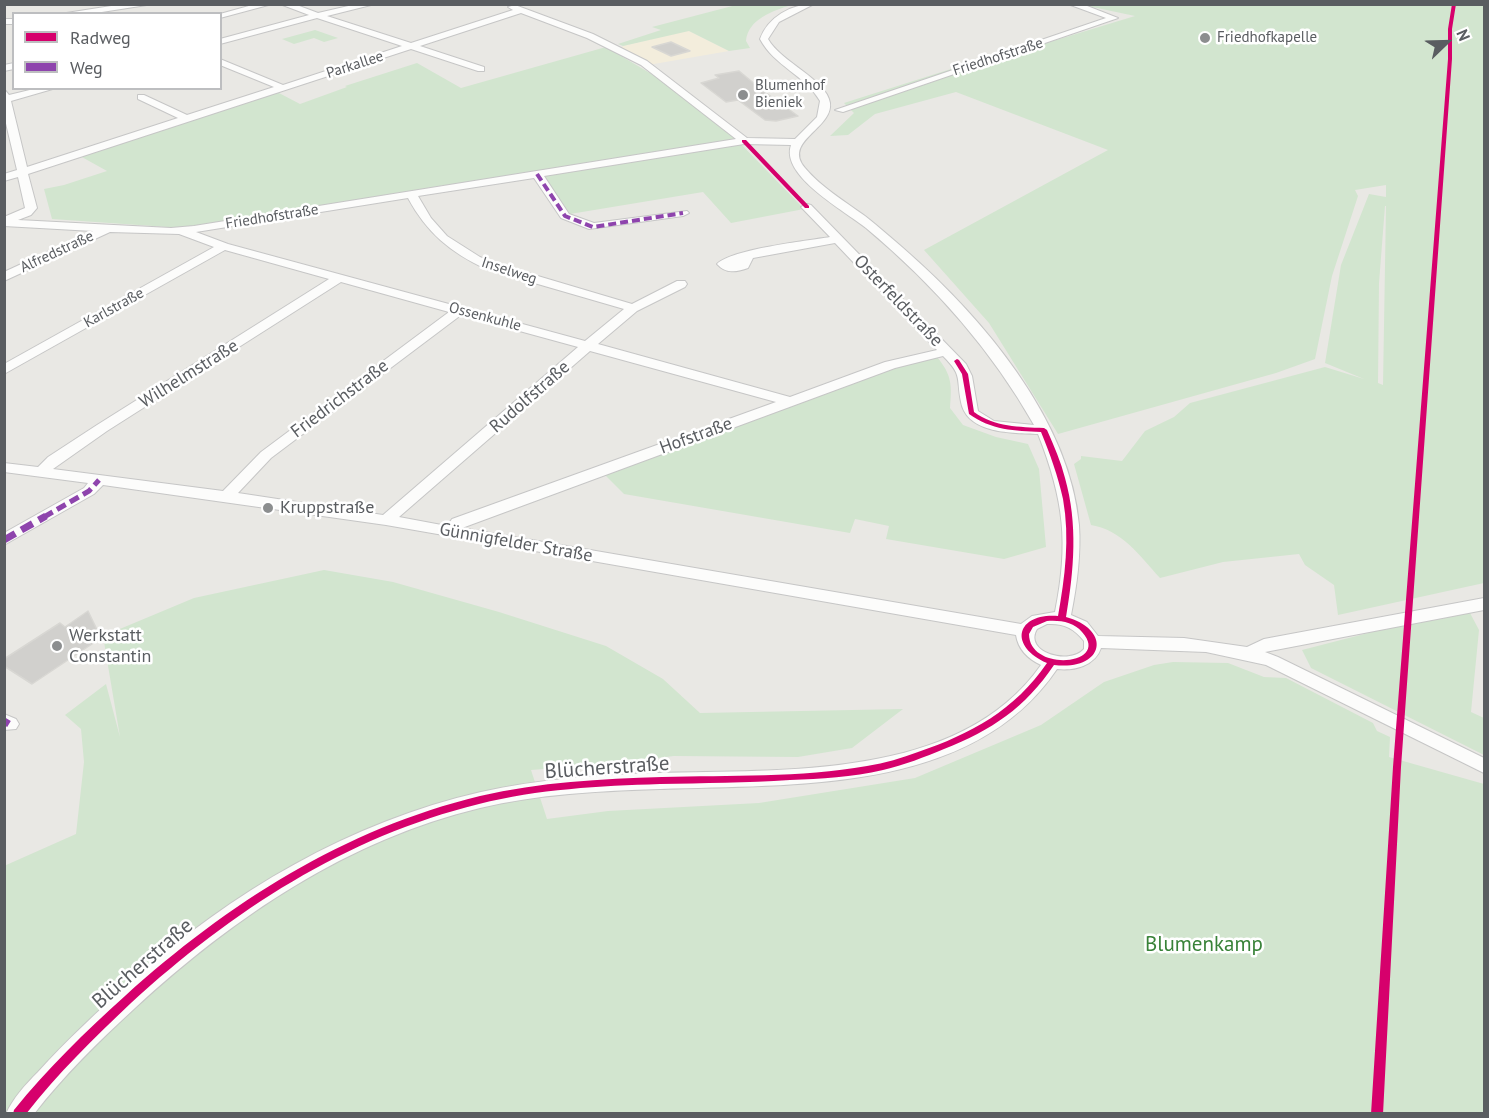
<!DOCTYPE html>
<meta charset="utf-8">
<style>
body{margin:0}
#map{position:relative;width:1489px;height:1118px;overflow:hidden;background:#e9e8e4;font-family:"PT Sans",sans-serif}
canvas{display:block}
.frame{position:absolute;inset:0;border:6px solid #5a5d61;pointer-events:none}
.legend{position:absolute;left:12px;top:12px;width:210px;height:78px;box-sizing:border-box;background:#fff;border:2px solid #bdbec0;margin:0;padding:8px 10px;list-style:none;font-size:18px;color:#5a5d61}
.legend li{display:flex;align-items:center;gap:12px;height:30px}
.legend b{width:30px;border:2px solid #bdbec0}
.north{position:absolute;left:1417px;top:12px;width:60px;height:60px;-webkit-text-stroke:4px #fff;paint-order:stroke;rotate:67deg;font-size:16px;font-weight:700;line-height:24px;text-align:center;color:#5a5d61}
.north::after{content:'';display:block;margin:auto;width:21px;height:27px;background:#5a5d61;clip-path:polygon(50% 0,100% 100%,50% 72%,0 100%)}
</style>
<div id="map">
<canvas width="1489" height="1118"></canvas>
<div class="frame"></div>
<ul class="legend">
<li><b style="height:8px;background:#d6006c"></b>Radweg</li>
<li><b style="height:8px;background:#8e44ad"></b>Weg</li>
</ul>
<div class="north">N</div>
</div>
<script>
const ctx = document.querySelector('canvas').getContext('2d');
ctx.lineJoin = 'round';
function fillPath(path, color) {
  ctx.fillStyle = color;
  ctx.fill(path, 'evenodd');
}
function stroke(path, color, width, dash) {
  ctx.strokeStyle = color;
  ctx.lineWidth = width;
  ctx.lineCap = dash ? 'butt' : 'round';
  ctx.setLineDash(dash || []);
  ctx.stroke(path);
}
function drawText(font, color, halo, rows, align = 'center') {
  ctx.font = font + ' "PT Sans",sans-serif';
  ctx.lineWidth = 5;
  ctx.setLineDash([]);
  ctx.textBaseline = 'middle';
  ctx.strokeStyle = halo;
  ctx.fillStyle = color;
  for (const [text, x, y, turn = 0] of rows) {
    ctx.save();
    ctx.translate(x, y);
    ctx.rotate((+turn || 0) * Math.PI / 180);
    ctx.textAlign = isNaN(turn) ? turn : align;
    if (halo) ctx.strokeText(text, 0, 0);
    ctx.fillText(text, 0, 0);
    ctx.restore();
  }
}
const commercial = new Path2D(`
 M683,31H689L729,51L648,65L620,50L623,46Z`);
const green = new Path2D(`
 M740,4L791,5C773,11 748,19 746,41L750,48L729,51L689,31L623,46L618,44L661,30L652,27Z
 M1083,5H1484V583L1338,615L1334,585L1305,565L1299,554L1223,562L1160,578C1139,555 1122,530 1091,525L1074,464L1081,459V456L1122,461L1145,431L1174,417L1190,403L1325,367L1364,379L1325,363L1341,265L1369,194L1386,197V185L1355,190L1358,196L1332,276L1315,359L1276,373L1058,434L989,323L924,250L1108,150L956,92L875,114L848,135L830,136L854,113L844,103L1014,49L1020,51L1135,16ZM1385,206H1386L1383,385L1378,383L1379,283Z
 M315,30L338,38L324,42L314,38L294,44L282,39Z
 M606,47L665,82L737,140L804,209L731,223L703,192L570,214L540,172L449,187L446,185L182,228L52,219L44,189L64,185L107,171L80,156L277,92L300,104L347,87L345,86L417,63L461,88Z
 M937,357C952,375 952,385 950,408L963,425L996,437L1028,444L1039,469L1046,547L1004,559L886,539L889,526L855,519L850,533L624,494L605,475L892,369Z
 M324,570L393,582L499,612L606,646L663,679L700,713L903,709L852,748L798,757L674,756L608,764L531,770L547,819L608,811L759,803L915,778L1041,725L1104,682L1154,665L1173,662L1228,663L1264,677L1286,678L1373,723L1377,731L1390,737L1389,757L1484,784V1113H5L4,866L76,834L84,762L81,729L65,715L106,684L120,737L103,636L194,598Z
 M1470,613L1479,630L1471,712L1484,718V755L1311,668L1302,650L1372,632Z`);
const building = new Path2D(`
 M671,42L690,51L671,56L652,47Z
 M739,71L762,90L798,116L776,121L765,120L738,100L726,102L701,83L719,78L715,75Z
 M88,611L101,638L32,684L4,666V659L60,623L65,627Z`);
const minor = new Path2D(`
 M124,4H153L89,14H60Z
 M256,4H272L220,18V14Z
 M280,4H294L318,13L357,4H375L327,16L411,43L513,10L508,7L515,5L593,34L647,61L747,138L795,139L817,117L820,101C805,75 774,66 760,39C768,17 791,4 814,4L779,22L768,39C781,62 827,80 830,103C833,129 782,141 805,168C821,187 844,201 865,216C878,226 890,237 903,248C981,316 1070,419 1079,525C1081,555 1077,585 1071,615L1087,622L1098,636L1184,638L1247,647L1264,639L1484,598V610L1265,652L1278,657L1484,758V773L1266,665L1206,652L1101,648C1095,666 1074,671 1057,669C972,795 793,784 660,789C600,791 538,794 480,808C347,840 234,917 135,1008C99,1041 64,1075 34,1114H6C13,1098 26,1084 38,1072C67,1040 99,1010 132,981C231,892 350,822 481,792C539,779 599,775 658,773C782,769 960,781 1041,665C1028,659 1018,649 1016,635L386,525L103,485L94,494L4,545V533L84,488L88,483L4,472V463L38,467L48,457L97,425L329,279L225,250L4,374V364L214,247L179,234L110,232L4,281V272L93,231L4,226V217L25,208L18,177L4,181V174L17,170L4,115V89L9,95L38,88H56L11,101L27,167L178,118L138,99V95H144L187,115L274,87L220,65V59L283,85L402,46L317,18L220,44V39L309,15ZM521,13L587,38L641,65L736,139L194,226L171,228L18,220L31,215L37,208L28,174L411,49L478,71H484V67L420,46ZM744,144L791,145C780,176 845,211 866,228C933,284 991,349 1034,425L994,421L978,411L972,376L966,364L811,205L807,204L801,207L830,237C806,241 732,249 717,264C726,274 737,272 748,268L753,258L835,243L937,350L885,362L790,397L598,344L637,311L685,287L687,284L685,281H677L632,304L494,263L480,257L447,236L431,218L418,196L534,178L561,218L589,229L683,216L689,213L687,211L594,223L569,214L544,176ZM408,198C427,233 450,252 486,269L624,309L585,341L228,244L196,232ZM341,282L449,312L261,452L223,491L53,469L107,431ZM461,315L578,347L383,515L238,493L271,458ZM590,351L776,402L452,519L447,526L399,517ZM943,356C963,376 956,377 961,402C967,434 1013,433 1038,434C1064,500 1069,543 1055,612L1032,616L1021,624L462,528L895,368ZM1047,624C1063,623 1074,628 1084,641V649C1069,666 1023,652 1037,629Z
 M1068,4H1082L1118,18L843,112L835,110L1106,18Z
 M4,19H14V24H4Z
 M14,63V69L4,71V65Z
 M4,714L16,719L19,724L16,729L4,730Z`);
const quietFar2 = new Path2D(`
 M537,174L565,216L593,227L683,213`);
const quietFar1 = new Path2D(`
 M44,517L89,491L99,480`);
const quiet = new Path2D(`
 M4,540L46,516
 M4,721L9,724`);
const cycleway = new Path2D(`
 M1452,4H1456L1452,29V59L1401,767L1383,1114H1371L1393,767L1448,59V29Z
 M742,140H746L809,206V208H805L742,142Z
 M957,359L959,360L968,374L974,412C995,427 1019,427 1044,428L1047,430C1054,446 1061,462 1065,478C1078,524 1074,570 1066,617C1113,630 1104,671 1054,665C1025,708 992,730 944,749C925,757 904,765 883,770C852,777 821,779 790,780C747,783 703,783 660,784C600,786 538,789 479,804C345,837 232,911 131,1003C94,1038 57,1074 26,1114H13L14,1110C47,1069 85,1032 125,996C228,903 344,829 480,796C540,782 601,779 662,777C730,775 800,778 867,766C885,763 902,758 918,752C971,734 1015,710 1047,663C1008,646 1016,613 1058,616C1065,577 1070,538 1063,499C1058,476 1050,454 1041,432C1015,431 991,430 969,414L962,374L954,361ZM1047,621C1060,620 1074,622 1082,632C1112,665 1029,673 1029,634L1033,627Z`);
const markers = [
 [1205,38,6,"#8c8e8f"],
 [743,95,6,"#8c8e8f"],
 [268,508,6,"#8c8e8f"],
 [57,646,6,"#8c8e8f"]
];
const farPoinames = [
 ["Friedhofkapelle",1217,38],
 ["Blumenhof",755,86],
 ["Bieniek",755,103]
];
const farStreetnames = [
 ["Friedhofstraße",998,57,-18],
 ["Parkallee",355,65,-18],
 ["Friedhofstraße",272,217,-9],
 ["Alfredstraße",57,252,-25],
 ["Inselweg",509,271,18],
 ["Karlstraße",114,308,-29],
 ["Ossenkuhle",485,317,15]
];
const streetNames = [
 ["Osterfeldstraße",898,301,46],
 ["Wilhelmstraße",189,374,-32],
 ["Rudolfstraße",530,397,-41],
 ["Friedrichstraße",340,399,-37],
 ["Hofstraße",696,436,-20],
 ["Günnigfelder Straße",516,543,10]
];
const poiNames = [
 ["Kruppstraße",280,508],
 ["Werkstatt",69,636],
 ["Constantin",69,657]
];
const nearStreetnames = [
 ["Blücherstraße",607,768,-4],
 ["Blücherstraße",143,964,-41]
];
const nearParknames = [
 ["Blumenkamp",1204,945]
];
fillPath(commercial, '#f3eddc');
fillPath(green, '#d2e5cf');
fillPath(building, '#d1d0cd');
stroke(building, '#d8d7d3', 1.5);
stroke(minor, '#c6c6c6', 2);
fillPath(minor, '#fcfcfb');
stroke(quietFar2, '#8e44ad', 4, [8, 4]);
stroke(quietFar1, '#8e44ad', 5, [10, 5]);
stroke(quiet, '#8e44ad', 7, [13, 7]);
fillPath(cycleway, '#d6006c');
for (const [x, y, r, color] of markers) {
  const dot = new Path2D();
  dot.arc(x, y, r, 0, 2 * Math.PI);
  ctx.fillStyle = color;
  ctx.fill(dot);
  stroke(dot, '#fff', 2);
}
drawText('15px', '#5a5d61', '#fff', farPoinames, 'left');
drawText('15px', '#5a5d61', '#fff', farStreetnames);
drawText('18px', '#5a5d61', '#fff', streetNames);
drawText('18px', '#5a5d61', '#fff', poiNames, 'left');
drawText('21px', '#5a5d61', '#fff', nearStreetnames);
drawText('21px', '#388238', '#fff', nearParknames);
</script>
